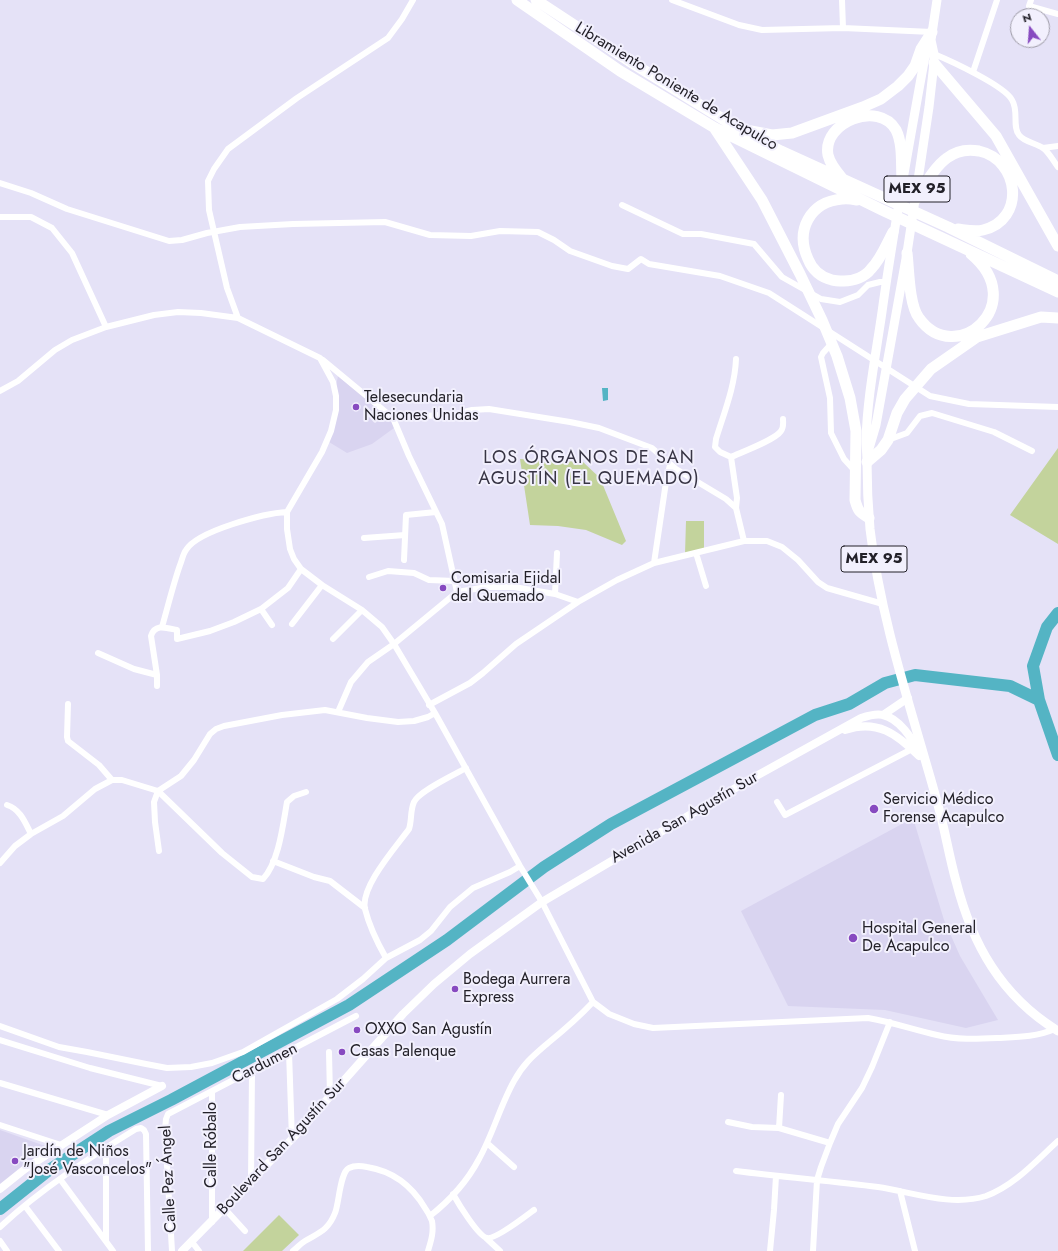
<!DOCTYPE html>
<meta charset="utf-8">
<style>
body{margin:0}
#map{position:relative;width:1058px;height:1251px;overflow:hidden;background:#e5e2f7;font-family:Jost,sans-serif}
canvas{display:block}
.north{position:absolute;left:1010px;top:8px;width:40px;height:40px;box-sizing:border-box;background:#f2f0fd;border:1px solid #9f9da8;border-radius:50%;rotate:343deg;font-size:11px;font-weight:700;line-height:16px;text-align:center;color:#232129}
.north::after{content:'';display:block;margin:auto;width:14px;height:18px;background:#874ac0;clip-path:polygon(50% 0,100% 100%,50% 72%,0 100%)}
</style>
<div id="map">
<canvas width="1058" height="1251"></canvas>
<div class="north">N</div>
</div>
<script>
const ctx = document.querySelector('canvas').getContext('2d');
ctx.lineJoin = 'round';
function fillPath(path, color) {
  ctx.fillStyle = color;
  ctx.fill(path, 'evenodd');
}
function stroke(path, color, width, dash) {
  ctx.strokeStyle = color;
  ctx.lineWidth = width;
  ctx.lineCap = dash ? 'butt' : 'round';
  ctx.setLineDash(dash || []);
  ctx.stroke(path);
}
function drawText(font, color, halo, rows, align = 'center') {
  ctx.font = font + ' Jost,sans-serif';
  ctx.lineWidth = 4;
  ctx.setLineDash([]);
  ctx.textBaseline = 'middle';
  ctx.strokeStyle = halo;
  ctx.fillStyle = color;
  for (const [text, x, y, turn = 0] of rows) {
    ctx.save();
    ctx.translate(x, y);
    ctx.rotate((+turn || 0) * Math.PI / 180);
    ctx.textAlign = isNaN(turn) ? turn : align;
    if (halo) ctx.strokeText(text, 0, 0);
    ctx.fillText(text, 0, 0);
    ctx.restore();
  }
}
const built = new Path2D(`
 M338,376L391,419L394,428L372,444L347,453L329,442L338,396L336,386Z
 M913,818L944,920L960,956L998,1020L966,1028L885,1010L788,1006L741,911Z
 M0,1130L48,1147L0,1185Z`);
const green = new Path2D(`
 M1058,448V544L1010,515Z
 M520,459L583,462L600,478L626,541L622,545L586,530L558,526L530,525Z
 M686,521H704V551L685,554Z
 M279,1215L299,1235L282,1251H243Z`);
const water = new Path2D(`
 M602,388H608V400L603,401Z`);
const river = new Path2D(`
 M1058,613L1047,627L1033,666L1039,700L1058,755
 M0,1209L49,1170L109,1131L171,1100L349,1005L447,940L544,867L611,824L815,715L849,704L885,683L915,675L1010,686L1039,700`);
const minor = new Path2D(`
 M672,0L739,25L762,30L843,28L932,32
 M842,0L843,28
 M1031,0L1029,6L1058,14
 M934,54C951,61 1005,86 1012,100C1019,111 1012,126 1019,135C1024,142 1036,143 1043,148C1049,152 1053,161 1058,167
 M973,72L997,0
 M1043,148L1058,146
 M0,183L31,193L67,209L169,241L182,240L207,233L240,227L293,224L385,222L430,235L471,236L500,231L538,232L554,240L570,251L612,266L628,269L641,259L649,264L720,276L769,293L930,396L969,404L1058,407
 M622,205L683,234H701L754,244L782,277L821,299L840,302L858,295L868,285L880,282H886
 M0,217H31L52,228L72,253L106,327
 M238,318L227,288L209,210L208,181L214,169L228,149L297,98L388,38L402,19L413,0
 M832,343L823,353L821,357L830,398L831,433L844,459L855,471
 M736,359C735,386 724,413 716,439L715,447L720,452L731,457C742,452 775,440 781,431C784,427 783,423 783,419
 M323,360L393,418L456,414L472,410L489,409L570,422L599,428L652,448L676,469L726,499L736,508
 M0,391L18,381L55,350L72,340L106,327L154,315L178,312L201,313L238,318L320,358L333,382L336,396V410L331,431L322,452L287,512V529L290,549L294,559L301,569L322,585L362,610L382,627L394,644L435,713L520,866L542,902L593,1002L609,1014L634,1024L653,1028L868,1018C892,1022 914,1030 937,1035C957,1040 977,1039 998,1038C1018,1037 1036,1037 1055,1029
 M393,418L409,456L442,524L457,592
 M888,440L907,433L920,416L932,413L994,432L1032,451
 M731,457L737,498L736,508L744,541
 M364,538L405,535
 M696,553L706,586
 M404,560L406,515L436,512
 M654,563L666,482L670,465
 M369,577L388,571L414,573L429,580L455,581
 M555,594L557,553
 M261,609L272,625
 M292,624L322,585
 M162,627C168,606 173,585 180,565C182,560 183,554 186,550C197,531 265,513 287,512
 M333,639L362,610
 M98,653L134,669L157,675
 M157,686V675L151,636C155,623 167,628 177,630V639L210,631L234,622L261,609L288,588L301,569
 M68,704L67,737L68,741L99,765L112,780
 M429,705L470,683L483,673L516,644L578,602L617,580L654,563L744,541H767L782,547L798,560L818,582L827,588L883,604
 M338,712L351,682L368,662L394,644L457,592L487,587H514L555,594L578,602
 M777,802L785,815L912,749
 M7,805C20,809 25,822 31,834
 M159,851L155,822L154,802L158,791L181,776L194,760L210,734L216,729L224,726L282,715L325,710L367,718L398,722L414,721L428,717L435,713
 M273,861L314,877L330,881L365,908
 M0,863L15,846L31,834L63,816L95,789L112,780H122L158,791L222,853L252,877L263,879C279,862 283,824 287,802L294,796L306,792
 M386,958C378,944 369,925 365,909C360,887 396,847 409,829C412,820 410,811 414,802C419,791 454,775 466,768
 M0,1026L59,1047L87,1052L146,1064L167,1068L191,1067L212,1063L243,1052L337,999L363,979L386,958L420,940L431,931L450,907L473,888L510,872L520,866
 M0,1040L90,1068L162,1086
 M289,1052L292,1139
 M329,1052L330,1096
 M0,1083L108,1115
 M728,1122L752,1127L779,1128L830,1143
 M0,1125L61,1145
 M779,1128L781,1095
 M487,1143L514,1167
 M736,1171C783,1177 831,1181 878,1187C912,1192 951,1207 986,1196C1014,1186 1037,1160 1058,1141
 M60,1179L113,1251
 M251,1182L252,1071
 M900,1191L915,1251
 M453,1194C458,1203 478,1236 487,1238C495,1240 526,1216 534,1210
 M25,1206L59,1251
 M225,1209L245,1231
 M430,1216C449,1201 468,1180 479,1159C493,1134 500,1106 514,1081C524,1063 533,1056 548,1043C564,1030 579,1017 593,1002
 M212,1222V1091
 M0,1227C41,1189 89,1158 136,1129L141,1128L144,1130L146,1134L148,1251
 M486,1238L500,1251
 M106,1240V1148
 M0,1241L7,1251
 M192,1242L199,1251
 M172,1251L165,1130L166,1119L168,1114L356,1016
 M293,1251C297,1248 300,1244 305,1241C318,1233 328,1231 335,1213C339,1204 340,1172 349,1168C355,1165 362,1166 367,1167C392,1171 412,1186 425,1208C428,1212 430,1216 432,1221C434,1232 431,1241 428,1251
 M770,1251L774,1210L776,1176
 M813,1251L817,1180L821,1167L830,1143L838,1124L862,1088L872,1067L890,1022`);
const secondary = new Path2D(`
 M883,715L908,698
 M845,730C877,719 897,734 919,756
 M0,1189L25,1169L108,1115L162,1086
 M182,1251L292,1139L403,1014L434,984L470,954L542,902L749,780L861,718C867,716 876,713 883,715C901,719 913,741 922,756`);
const primary = new Path2D(`
 M937,0L931,40L926,51C910,138 894,225 882,312C876,354 867,398 866,441C866,447 867,454 867,461C867,484 868,506 870,529C881,623 913,714 938,805C945,830 949,856 956,881C972,944 1001,996 1058,1031
 M868,452L876,425L907,253L929,107L934,63V54L931,40`);
const motorway = new Path2D(`
 M517,0L620,71L715,128L882,210L1058,292
 M536,0L629,61L739,129L781,151L948,227L1058,281
 M934,63L996,136L1058,246
 M715,129L762,200L800,274L822,320L837,356L850,398L856,431L855,500C858,511 859,512 869,518
 M751,131L772,135L792,133L863,107L881,99L898,86L908,76L915,66L921,49L932,32
 M842,178C836,171 830,164 828,155C822,122 879,100 896,130C903,144 901,164 902,179
 M916,199C924,186 935,166 947,158C956,151 968,149 979,151C1020,160 1026,220 983,230C975,232 966,230 958,229
 M857,200C852,199 847,198 842,199C810,202 795,230 808,259C812,269 820,277 832,280C835,281 840,281 844,281C854,281 865,277 871,269C881,259 886,245 893,232
 M907,253C909,270 909,305 919,318C955,369 1031,304 971,254
 M867,462L881,450L888,440L897,413L905,399L931,369L977,337L1041,317L1058,318`);
const markers = [
 [356,407,4,"#874ac0"],
 [443,588,4,"#874ac0"],
 [874,809,5,"#874ac0"],
 [853,938,5,"#874ac0"],
 [455,989,4,"#874ac0"],
 [357,1030,4,"#874ac0"],
 [342,1052,4,"#874ac0"],
 [15,1161,4,"#874ac0"]
];
const shields = [
 [917,189,66],
 [874,559,66]
];
const shieldNames = [
 ["MEX 95",917,189],
 ["MEX 95",874,559]
];
const streetNames = [
 ["Libramiento Poniente de Acapulco",676,87,31],
 ["Avenida San Agustín Sur",685,818,-30],
 ["Cardumen",265,1064,-27],
 ["Calle Róbalo",212,1145,-90],
 ["Boulevard San Agustín Sur",282,1147,-47],
 ["Calle Pez Ángel",169,1179,-93]
];
const poiNames = [
 ["Telesecundaria",364,398],
 ["Naciones Unidas",364,416],
 ["Comisaria Ejidal",451,579],
 ["del Quemado",451,597],
 ["Servicio Médico",883,800],
 ["Forense Acapulco",883,818],
 ["Hospital General",862,929],
 ["De Acapulco",862,947],
 ["Bodega Aurrera",463,980],
 ["Express",463,998],
 ["OXXO San Agustín",365,1030],
 ["Casas Palenque",350,1052],
 ["Jardín de Niños",23,1152],
 ["\"José Vasconcelos\"",23,1170]
];
const quarterNames = [
 ["LOS ÓRGANOS DE SAN",589,459],
 ["AGUSTÍN (EL QUEMADO)",589,480]
];
fillPath(built, '#d9d4f0');
fillPath(green, '#c3d39c');
fillPath(water, '#54b4c4');
stroke(river, '#54b4c4', 12);
stroke(minor, '#fff', 6);
stroke(secondary, '#fff', 8);
stroke(primary, '#fff', 9);
stroke(motorway, '#fff', 11);
for (const [x, y, r, color] of markers) {
  const dot = new Path2D();
  dot.arc(x, y, r, 0, 2 * Math.PI);
  ctx.fillStyle = color;
  ctx.fill(dot);
  stroke(dot, '#f2f0fd', 1.5);
}
for (const [x, y, w] of shields) {
  const box = new Path2D();
  box.roundRect(x - w / 2, y - 13, w, 26, 3);
  ctx.fillStyle = '#f2f0fd';
  ctx.fill(box);
  stroke(box, '#232129', 1);
}
drawText('bold 15px', '#232129', null, shieldNames);
drawText('16px', '#232129', '#f2f0fd', streetNames);
drawText('16px', '#232129', '#f2f0fd', poiNames, 'left');
ctx.letterSpacing = '1px';
drawText('18px', '#383545', '#f2f0fd', quarterNames);
ctx.letterSpacing = '0px';
</script>
